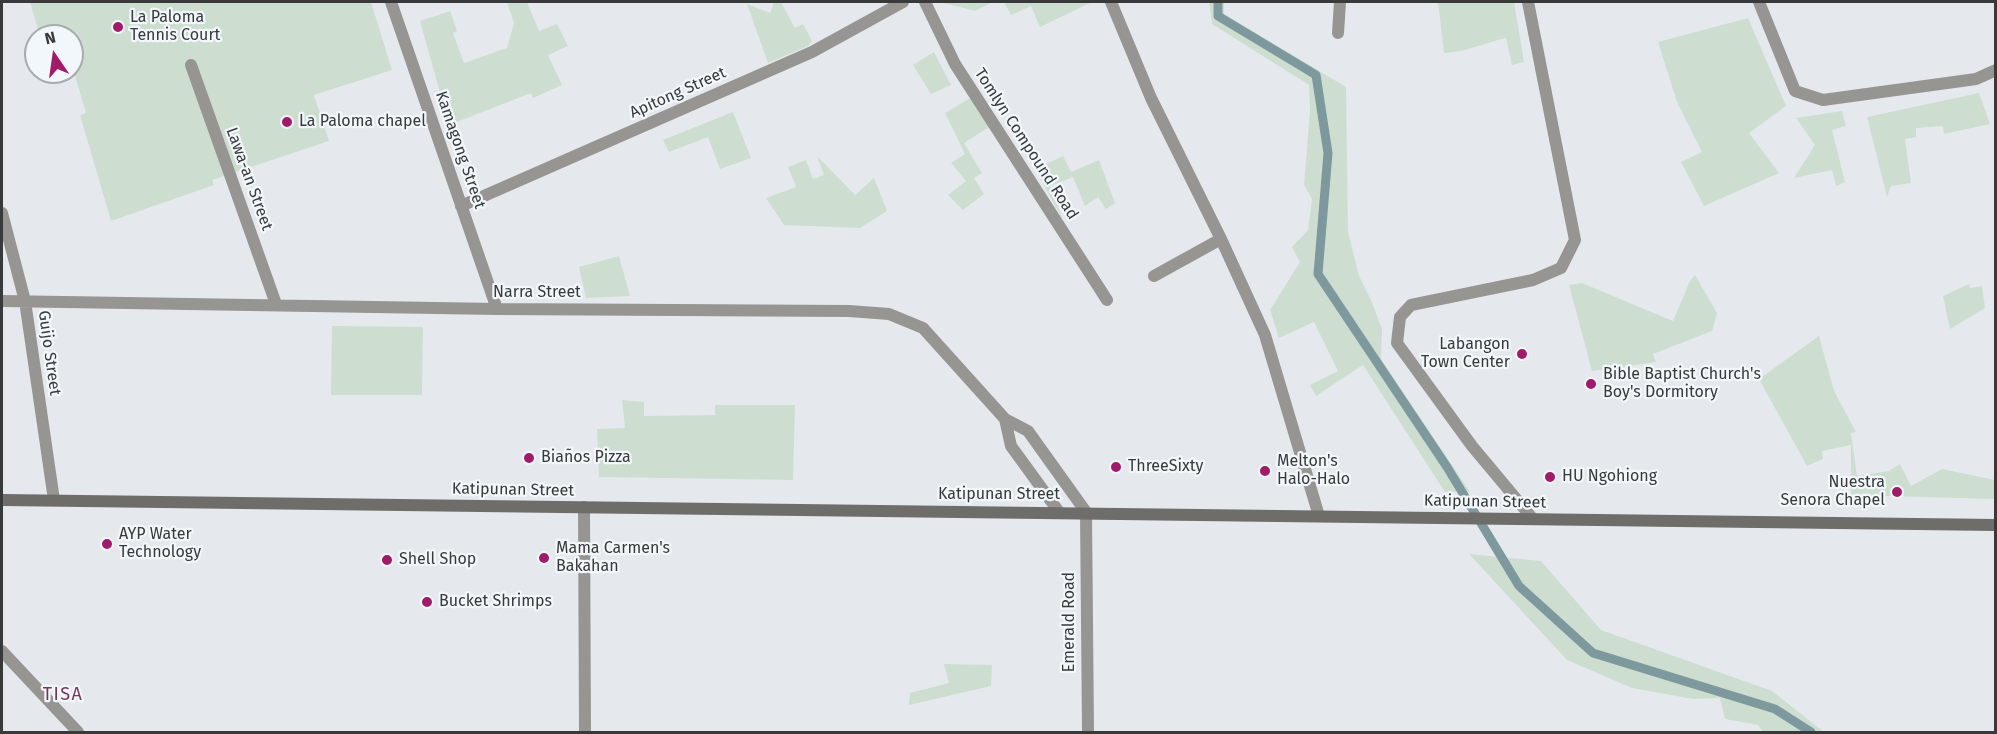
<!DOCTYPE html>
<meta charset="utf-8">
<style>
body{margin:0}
#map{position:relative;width:1997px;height:734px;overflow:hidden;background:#e5e9ee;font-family:"Fira Sans",sans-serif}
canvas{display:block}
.frame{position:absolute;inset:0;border:3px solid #37393b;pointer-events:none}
.north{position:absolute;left:24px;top:24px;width:60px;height:60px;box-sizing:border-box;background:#f2f7fb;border:2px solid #a7abae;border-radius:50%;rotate:347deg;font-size:16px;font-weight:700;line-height:24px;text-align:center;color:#37393b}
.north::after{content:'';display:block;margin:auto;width:21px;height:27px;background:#a21b68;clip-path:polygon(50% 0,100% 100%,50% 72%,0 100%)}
</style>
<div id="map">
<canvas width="1997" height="734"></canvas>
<div class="frame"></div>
<div class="north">N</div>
</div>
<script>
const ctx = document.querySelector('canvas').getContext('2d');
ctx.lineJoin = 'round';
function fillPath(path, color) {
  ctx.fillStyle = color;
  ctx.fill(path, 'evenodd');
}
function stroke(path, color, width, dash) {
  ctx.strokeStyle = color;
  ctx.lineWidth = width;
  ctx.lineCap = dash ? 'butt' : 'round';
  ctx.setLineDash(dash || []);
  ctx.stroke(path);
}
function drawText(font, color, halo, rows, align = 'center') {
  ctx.font = font + ' "Fira Sans",sans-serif';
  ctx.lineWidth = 4.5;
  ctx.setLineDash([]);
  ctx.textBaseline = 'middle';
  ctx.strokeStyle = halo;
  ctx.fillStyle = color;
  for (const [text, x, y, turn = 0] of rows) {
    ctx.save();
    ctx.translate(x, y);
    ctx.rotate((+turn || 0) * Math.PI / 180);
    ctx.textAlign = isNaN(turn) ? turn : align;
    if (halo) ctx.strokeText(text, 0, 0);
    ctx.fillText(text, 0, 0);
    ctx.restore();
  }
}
const green = new Path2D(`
 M30,2H371L392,70L314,95L329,141L212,180L214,185L111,221L80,115L86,113L72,66V36H40Z
 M507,2H527L539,31L557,24L568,46L548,55L562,85L533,98L531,93L449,125L420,21L450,11L457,31L453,33L464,63L507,48L514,23Z
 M774,2H781L795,28L803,24L812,41L808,46L768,63L747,4L770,13Z
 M940,2H993L975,11Z
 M1004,2H1100H1092L1040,27L1031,6L1011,15Z
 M1209,2H1224V14L1346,87L1348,232L1359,276L1371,300L1382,329L1381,359L1470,492H1445L1363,365L1316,396L1310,385L1338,371L1314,322L1279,338L1270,310L1300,262L1292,247L1308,230L1312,199L1304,185L1310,111L1309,85L1212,24Z
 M1438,2H1514L1524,62L1512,65L1506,38C1485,43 1465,52 1444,53Z
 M1748,18L1786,106L1749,133L1779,173L1704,206L1681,162L1702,152L1677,102L1658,42Z
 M934,52L951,85L931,94L913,65Z
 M1979,93L1990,124L1944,134L1943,126L1916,128V137L1905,139L1911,183L1891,186L1887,197L1867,117Z
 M970,98L989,127L964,143L982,173L974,178L984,194L963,210L948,195L966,181L951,163L965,154L945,113Z
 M1842,111L1846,126L1832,130L1845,182L1836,186L1832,170L1794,178L1815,145L1796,118Z
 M733,112L751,158L720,169L708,137L669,152L663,140Z
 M817,156L855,195L874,178L887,211L860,228L784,225L766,198L796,187L788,167L806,160L813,179L824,175Z
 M1063,156L1071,172L1099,160L1115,203L1106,209L1098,197L1085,206L1073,177L1050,186L1063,220L1035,169Z
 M619,256L630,296L586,298L579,267Z
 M1695,275L1717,313L1712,331L1653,354L1656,362L1592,371L1569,285L1582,283L1673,321L1690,281Z
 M1969,284L1970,288L1982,286L1985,308L1950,329L1943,296Z
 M332,326L423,327L422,395H331Z
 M1819,336L1834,391L1856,432L1851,433L1857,476L1889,471L1900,464L1911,486L1942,469L1995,480V499L1851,495V445L1822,451L1823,459L1807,466L1759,379Z
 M622,400L644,402V416L715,415V405H795L793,480L599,477L597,429L625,428Z
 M1469,554L1541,561L1601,630L1772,691L1824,732H1763L1758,725L1725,719L1720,698L1693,699L1632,688L1567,660Z
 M944,664L992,665L991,686L909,705L910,693L949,683Z`);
const stream = new Path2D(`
 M1218,2V16L1316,75L1328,153L1318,274L1447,467L1519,586L1593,653L1775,709L1811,732`);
const street = new Path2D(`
 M391,2L497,309
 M925,2L955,64L1107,300
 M1111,2L1151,98L1221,239L1265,335L1319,516
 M1528,2L1575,240L1561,268L1533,280L1411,305L1400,317L1397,343L1472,446L1533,519
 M1759,2L1795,91L1823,100L1976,79L1996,70
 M1338,33L1340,2
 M191,65L276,304
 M461,206L812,52L903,2
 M2,213L25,301L54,500
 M1154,276L1221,239
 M2,301L497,309L849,311L889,314L923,328L1005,419L1028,431L1086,512L1088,732
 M1005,419L1011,446L1059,512
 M584,507L585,732
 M2,651L78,732`);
const secondary = new Path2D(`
 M2,500L1996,525`);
const markers = [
 [118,27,6,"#a21b68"],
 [287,122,6,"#a21b68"],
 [1522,354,6,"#a21b68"],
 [1591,384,6,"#a21b68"],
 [529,458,6,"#a21b68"],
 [1116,467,6,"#a21b68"],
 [1265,471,6,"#a21b68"],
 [1550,477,6,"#a21b68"],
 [1897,492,6,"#a21b68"],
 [107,544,6,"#a21b68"],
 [544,558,6,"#a21b68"],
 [387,560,6,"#a21b68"],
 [427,602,6,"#a21b68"]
];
const poiNames = [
 ["La Paloma",130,18],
 ["Tennis Court",130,36],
 ["La Paloma chapel",299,122],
 ["Labangon",1510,345,"right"],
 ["Town Center",1510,363,"right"],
 ["Bible Baptist Church's",1603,375],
 ["Boy's Dormitory",1603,393],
 ["Biaños Pizza",541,458],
 ["Melton's",1277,462],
 ["Halo-Halo",1277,480],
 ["ThreeSixty",1128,467],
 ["HU Ngohiong",1562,477],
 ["Nuestra",1885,483,"right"],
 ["Senora Chapel",1885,501,"right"],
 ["AYP Water",119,535],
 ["Technology",119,553],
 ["Mama Carmen's",556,549],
 ["Bakahan",556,567],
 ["Shell Shop",399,560],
 ["Bucket Shrimps",439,602]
];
const streetNames = [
 ["Apitong Street",678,93,-24],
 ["Tomlyn Compound Road",1026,144,57],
 ["Kamagong Street",460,150,71],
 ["Lawa-an Street",249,179,70],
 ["Narra Street",537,293],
 ["Guijo Street",49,353,82],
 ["Katipunan Street",513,490,1],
 ["Katipunan Street",999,495],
 ["Katipunan Street",1485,502,1],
 ["Emerald Road",1070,622,-90]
];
const neighbourhoodNames = [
 ["TISA",63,695]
];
fillPath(green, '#cdded0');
stroke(stream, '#7e999e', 9);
stroke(street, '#969592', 12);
stroke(secondary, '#6e6d6a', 12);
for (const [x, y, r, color] of markers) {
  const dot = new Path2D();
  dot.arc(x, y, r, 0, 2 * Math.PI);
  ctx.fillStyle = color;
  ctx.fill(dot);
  stroke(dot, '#f2f7fb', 2);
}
drawText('16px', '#37393b', '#f2f7fb', poiNames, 'left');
drawText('16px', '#37393b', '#f2f7fb', streetNames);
ctx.letterSpacing = '1.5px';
drawText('18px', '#783656', '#f2f7fb', neighbourhoodNames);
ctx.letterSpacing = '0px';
</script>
